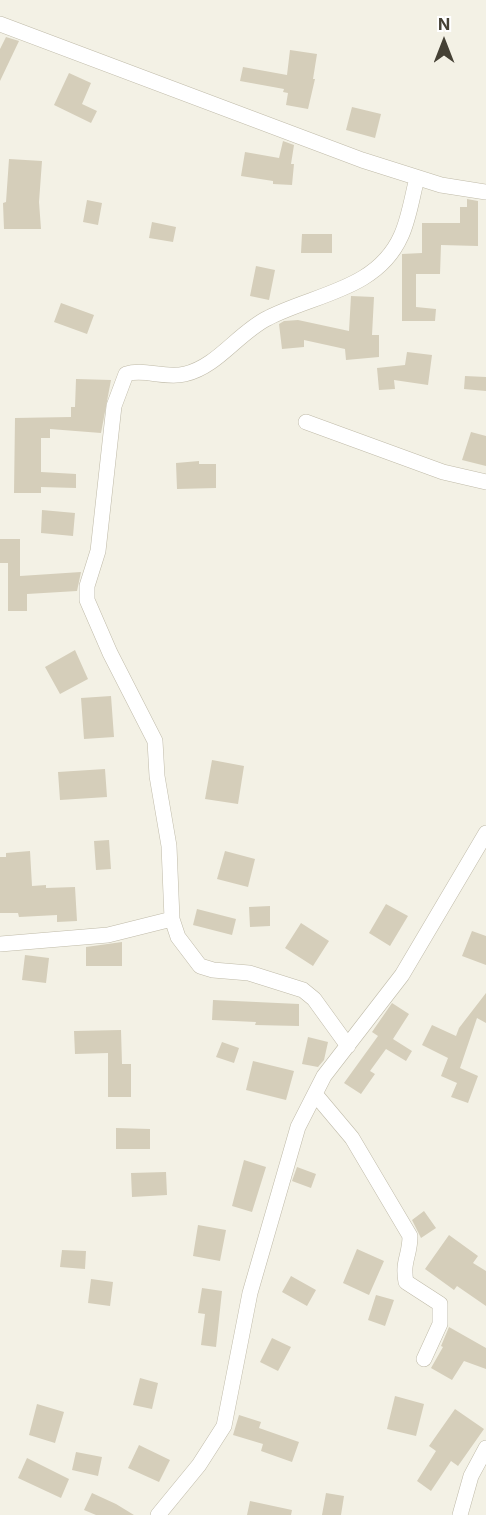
<!DOCTYPE html>
<style>
body{margin:0}
#map{position:relative;width:486px;height:1515px;overflow:hidden;background:#f3f1e5;font-family:Inter,sans-serif}
canvas{display:block}
.north{position:absolute;left:414px;top:12px;width:60px;height:60px;-webkit-text-stroke:4px #fff;paint-order:stroke;rotate:0deg;font-size:16px;font-weight:700;line-height:24px;text-align:center;color:#454135}
.north::after{content:'';display:block;margin:auto;width:21px;height:27px;background:#454135;clip-path:polygon(50% 0,100% 100%,50% 72%,0 100%)}
</style>
<div id="map">
<canvas width="486" height="1515"></canvas>
<div class="north">N</div>
</div>
<script>
const ctx = document.querySelector('canvas').getContext('2d');
ctx.lineJoin = 'round';
function fillPath(path, color) {
  ctx.fillStyle = color;
  ctx.fill(path, 'evenodd');
}
function stroke(path, color, width, dash) {
  ctx.strokeStyle = color;
  ctx.lineWidth = width;
  ctx.lineCap = dash ? 'butt' : 'round';
  ctx.setLineDash(dash || []);
  ctx.stroke(path);
}
const building = new Path2D(`
 M6,37L19,41L0,81V49Z
 M290,50L317,54L313,79H315L308,109L286,105L288,93L283,92L284,89L240,81L243,67L287,75Z
 M69,73L91,83L82,104L97,111L91,123L54,105Z
 M352,107L381,114L375,138L346,130Z
 M283,141L294,145L291,164H294L292,185L273,184V181L241,176L245,152L279,158Z
 M9,159L42,161L39,202L41,229H4L3,203L6,202Z
 M467,199L478,201V246L441,245L440,274H416V307L436,309L435,321H402V254L422,253V223H460V207H467Z
 M87,200L102,203L98,225L83,222Z
 M152,222L176,227L173,242L149,238Z
 M302,234H332V253H301Z
 M256,266L275,270L269,300L250,296Z
 M351,296L374,297L372,335H379V357L346,360L345,349L304,340V347L282,349L279,324L284,321L298,320L349,331Z
 M61,303L94,315L87,334L54,322Z
 M407,352L432,355L428,385L394,380L395,389L379,390L377,368L405,365Z
 M465,376L486,377V391L464,389Z
 M76,379L111,380L101,433L50,429V438H41V472L76,474V488L41,487V493H14L15,418L71,417V407H75Z
 M471,432L486,436V466L462,460Z
 M199,461V464H216V488L177,489L176,463Z
 M42,510L75,513L73,536L41,533Z
 M0,539H20V576L81,572L77,591L27,594V611H8V563H0Z
 M75,650L88,679L60,694L45,667Z
 M111,696L114,737L84,739L81,698Z
 M212,760L244,766L238,804L205,799Z
 M105,769L107,797L60,800L58,772Z
 M109,840L111,869L96,870L94,841Z
 M30,851L32,886L46,885V888L75,887L77,921L57,922V915L19,917L18,913H0V857H6V853Z
 M225,851L255,859L248,887L217,879Z
 M386,904L408,916L390,946L369,933Z
 M270,906V926L250,927L249,907Z
 M197,909L236,919L232,935L193,925Z
 M301,923L329,941L313,966L285,948Z
 M472,931L486,936V965L462,956Z
 M122,942V966H86V947Z
 M25,955L49,958L46,983L22,980Z
 M486,993V1023L477,1018L460,1068L478,1076L468,1103L451,1097L457,1083L441,1076L448,1058L422,1045L432,1025L456,1036L459,1028Z
 M213,1000L299,1004V1026L255,1025L256,1022L212,1020Z
 M392,1003L409,1014L393,1039L412,1051L406,1061L386,1049L370,1071L375,1074L361,1094L344,1083L378,1036L372,1032Z
 M121,1030L122,1064H131V1097H108V1053L75,1054L74,1031Z
 M308,1037L328,1042L324,1060L318,1067L302,1064Z
 M222,1042L239,1048L234,1063L216,1057Z
 M253,1061L294,1071L286,1100L246,1090Z
 M116,1128L150,1129V1149H116Z
 M244,1160L266,1167L252,1212L232,1206Z
 M297,1167L316,1174L311,1188L292,1181Z
 M166,1172L167,1195L132,1197L131,1173Z
 M424,1211L436,1228L421,1238L412,1220Z
 M198,1225L226,1230L220,1261L193,1256Z
 M449,1235L478,1256L473,1263L486,1271V1306L457,1286L454,1290L425,1269Z
 M357,1249L384,1261L369,1295L343,1283Z
 M62,1250L86,1251L85,1269L60,1267Z
 M291,1276L316,1290L307,1306L282,1292Z
 M91,1279L113,1282L110,1306L88,1303Z
 M202,1288L222,1291L216,1347L201,1345L205,1314L198,1313Z
 M376,1295L394,1300L385,1326L368,1320Z
 M449,1327L486,1348V1369L464,1361L452,1380L431,1368L443,1347L441,1346Z
 M272,1338L291,1347L278,1371L260,1362Z
 M140,1378L158,1383L152,1409L133,1405Z
 M395,1396L424,1404L416,1436L387,1429Z
 M37,1404L64,1412L55,1443L29,1435Z
 M455,1409L484,1429L458,1466L451,1461L431,1491L417,1481L436,1451L429,1446Z
 M239,1415L261,1422L259,1428L299,1442L292,1462L261,1451L263,1444L233,1435Z
 M139,1445L170,1460L159,1482L128,1468Z
 M76,1452L102,1457L98,1476L72,1470Z
 M27,1458L69,1479L61,1498L18,1478Z
 M92,1493L116,1504L134,1515H96L84,1510Z
 M326,1493L344,1496L341,1515H322Z
 M250,1501L292,1510L291,1515H247Z`);
const minor = new Path2D(`
 M0,24L362,160L441,185L486,192
 M306,422L443,472L486,482
 M0,944L108,935L172,919
 M348,1046L314,999L303,990L249,973L213,970L200,966L178,937L172,919L169,846L157,776L155,741L110,653L87,600V586L98,551L114,406L126,374C144,368 165,379 185,374C217,367 239,332 268,318C314,294 377,290 401,236C409,219 412,197 417,178
 M315,1094L352,1138L410,1236C410,1256 402,1261 406,1282L440,1304V1324L424,1359
 M158,1515L199,1465L224,1426L250,1293L298,1127L324,1076L402,975L486,833
 M460,1515L471,1476L486,1448`);
fillPath(building, '#d5ceba');
stroke(minor, '#bfbaa8', 16);
stroke(minor, '#fff', 15);
</script>
